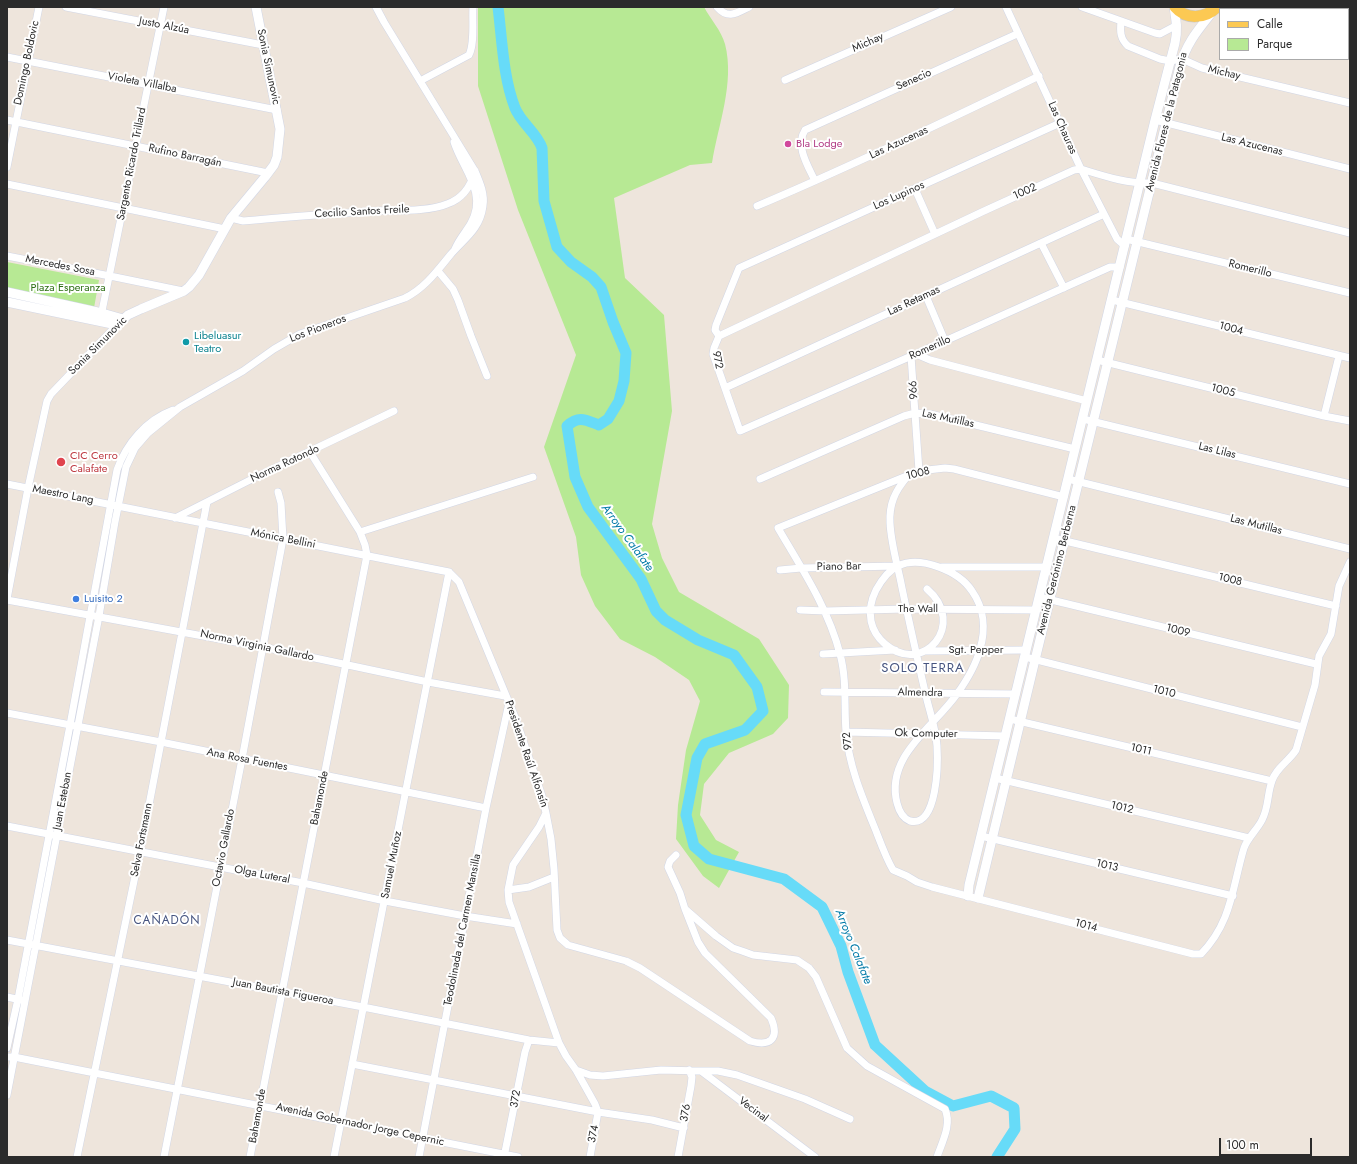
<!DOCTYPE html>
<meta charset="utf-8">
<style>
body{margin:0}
#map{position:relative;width:1357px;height:1164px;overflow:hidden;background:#eee5dc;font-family:Jost,sans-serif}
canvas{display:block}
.frame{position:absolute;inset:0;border:8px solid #2b2b2b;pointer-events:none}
.legend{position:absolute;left:1219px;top:8px;width:130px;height:52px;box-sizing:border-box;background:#fff;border:1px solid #aaa;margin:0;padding:5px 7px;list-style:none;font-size:12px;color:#2b2b2b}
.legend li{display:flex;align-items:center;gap:8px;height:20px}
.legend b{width:20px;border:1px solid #aaa}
.scale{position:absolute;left:1219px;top:1138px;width:93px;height:18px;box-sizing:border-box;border:2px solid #2b2b2b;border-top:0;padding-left:5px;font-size:12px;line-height:14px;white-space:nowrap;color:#2b2b2b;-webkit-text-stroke:3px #fff;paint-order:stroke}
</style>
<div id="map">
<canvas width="1357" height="1164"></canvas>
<div class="frame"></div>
<ul class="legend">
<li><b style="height:5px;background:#fcc953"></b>Calle</li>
<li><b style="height:11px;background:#b7e994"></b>Parque</li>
</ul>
<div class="scale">100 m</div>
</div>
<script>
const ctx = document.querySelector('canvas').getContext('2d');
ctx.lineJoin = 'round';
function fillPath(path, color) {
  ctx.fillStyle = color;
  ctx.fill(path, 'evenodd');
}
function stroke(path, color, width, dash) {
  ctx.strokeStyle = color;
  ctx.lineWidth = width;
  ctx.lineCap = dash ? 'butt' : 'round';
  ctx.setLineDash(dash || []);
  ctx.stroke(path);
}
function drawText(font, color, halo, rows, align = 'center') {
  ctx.font = font + ' Jost,sans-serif';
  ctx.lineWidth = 4;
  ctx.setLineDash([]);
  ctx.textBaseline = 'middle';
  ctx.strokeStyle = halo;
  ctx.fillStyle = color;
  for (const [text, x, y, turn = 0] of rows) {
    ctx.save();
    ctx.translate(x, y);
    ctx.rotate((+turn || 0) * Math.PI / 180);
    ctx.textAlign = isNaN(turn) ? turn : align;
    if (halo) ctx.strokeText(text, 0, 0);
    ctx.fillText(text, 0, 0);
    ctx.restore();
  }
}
const green = new Path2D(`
 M478,7H704C711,20 721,30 725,44C735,83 718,125 712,163L690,165L614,198L625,278L664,315L672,411L652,524L662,558L679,592L759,639L789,685L788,718L773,734L729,753L704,784L700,815L716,840L739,852L719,888L703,876L676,839L678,805L686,750L700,701L689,680L655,657L620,639L595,606L581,575L576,537L544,447L576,355L518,210L478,86Z
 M7,262L99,280L94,308L7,290Z`);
const river = new Path2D(`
 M498,7C502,39 503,77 515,108C521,123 537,133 542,148L544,201L557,247L571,262L592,277L601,287L613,322L626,353L624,381L619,401L608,419L599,425C586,420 579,415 567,426L575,477L588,507L641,579L656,611L665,620L698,640L734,655L757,687L763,711L745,730L705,744L697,758L686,815L694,846L709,859L784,879L822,907L841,946L848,972L875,1045L925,1091L953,1106L991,1096L1014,1108L1015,1129L997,1157`);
const minor = new Path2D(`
 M66,7L263,45
 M717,7C728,20 737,13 749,7
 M1006,7L1081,169L1117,239L1125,246
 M1082,7L1155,33L1160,34L1177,25
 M1121,21C1120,31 1120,39 1128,46L1160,59L1170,61L1182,59L1202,68L1350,103
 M7,57L277,110
 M785,80L951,7
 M420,81L469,55C475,43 472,20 473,7
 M7,120L268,173
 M1155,120L1350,169
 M454,142C462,168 488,193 471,223C466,232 459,239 455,249
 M7,167L39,7
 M815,181C808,166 795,146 805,130L1017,34
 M7,184L225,229
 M915,189L935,234
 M757,206C852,166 946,121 1039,76
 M231,218L243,221C287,217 330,214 374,211C395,210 428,212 447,204C462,199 471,186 475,171
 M1126,239L1350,293
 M1041,243L1064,288
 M7,256L110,276L183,291
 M438,271L453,289L458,300L471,336L487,376
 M926,296L945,341
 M1112,300L1350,358
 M101,316L164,7
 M719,336L984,211L1074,170L1081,169C1104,176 1127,184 1152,183L1350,233
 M719,336L714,348L713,354L740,431L916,354L1110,267H1120
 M719,336L715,330L716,325L739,268L1060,123
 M916,354L930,360L1087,401
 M911,356L919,471
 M1097,360L1324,416L1350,421
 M725,388L1104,214
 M1324,416L1339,356
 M1083,419L1350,484
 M907,477C895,491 889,504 890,523C891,542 896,560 900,578C908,618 917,657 926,696C930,713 936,729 937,746C938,762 938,828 910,821C902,818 899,811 897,803C885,756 934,727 957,694C967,680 976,665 980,649C986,629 984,608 972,591C959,571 920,555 898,566C889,570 881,581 876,590C871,600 869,610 871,621C873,631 878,638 885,644C923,677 968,624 927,589
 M760,479L904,416L915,413L930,414L1075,449
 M1068,479L1350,549
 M7,484L449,572L459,582L515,717L542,796L546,813L539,827L513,865L508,890L509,902L559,1043L566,1056L576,1070L595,1104L598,1112L590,1157
 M1064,497L954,469L945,468L919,471L778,528C802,569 828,608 840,654C847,680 844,706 846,732C849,767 863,799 876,831C881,844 886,858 893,870L907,876L917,882L932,887L1193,954H1201C1232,922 1232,888 1244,848C1248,837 1257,830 1262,820C1269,807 1267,794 1272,781C1275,769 1289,761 1296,750L1315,685L1319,656L1331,634L1339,586L1350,562
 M175,518L258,476L394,411
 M360,532L533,477
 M1053,538L1336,606
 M942,567H1047
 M780,570L801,568L898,566
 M1039,597L1316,664
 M7,599L28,488L47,401L51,394L117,325
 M7,600L263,647L428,682L505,696
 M800,610L825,611L906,609L1036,610
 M926,651L1026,650
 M823,654L895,650
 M1025,657L1302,727
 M824,692L1016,694
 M7,713L161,742L486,808
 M1010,719L1272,781
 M846,732L1006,736
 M995,778L1249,838
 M546,813L551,839L554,869L557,930L560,938L568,945L626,961L640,968L750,1041C770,1047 780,1039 771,1018L705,953L698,942L685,909
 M7,826L303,883L385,901L465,916L517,924
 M981,836L1233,896
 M676,855L670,861L668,867L680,893L685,909L716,936L733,948L742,951L753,955L797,960L809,968L816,977L847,1048L867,1066L945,1109C952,1125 942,1142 937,1157
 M508,890L529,887L554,877
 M7,940L363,1007L529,1040L559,1043
 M7,997L21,1000
 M7,1048L18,999L70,725L117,470C126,444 146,420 173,410
 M7,1057H14L518,1157
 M352,1064L598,1112L652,1120L684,1128
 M576,1070L590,1075L603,1076L661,1070L701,1071L815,1157
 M701,1071H718L737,1075L805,1099L850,1119
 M7,1095L99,616L115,522L126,467L135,448L148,433L180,407L243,371L274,349L300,334L405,298C425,288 437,271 451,254C465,238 480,229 483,206C485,194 480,183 475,171L384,22L376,7
 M77,1157L140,852L207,502
 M164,1157L242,759L283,539L281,503L278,492
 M250,1157L367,555L365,545L360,532L310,452
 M334,1157C371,962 411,767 449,572
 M419,1157L486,808L509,703
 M504,1157L525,1052L529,1040
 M678,1157L691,1086L692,1077L689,1070`);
const tertiary = new Path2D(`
 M7,292L102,313L123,319
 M7,302L117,325L128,315L141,309L184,291L189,287L199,275L231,218L265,177L274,165L277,157L280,129L256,7
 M968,896L969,885L1155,120L1175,43C1178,30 1176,20 1174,7
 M978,898L1035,660L1180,66C1187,42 1198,30 1213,11`);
const primary = new Path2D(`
 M1175,7C1186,20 1205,19 1217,7`);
const markers = [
 [788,144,4,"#d1479c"],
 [186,342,4,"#0f9aa8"],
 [61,462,5,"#e0444e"],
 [76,599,4,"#3f7fe0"]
];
const streetNames = [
 ["Justo Alzúa",164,26,11],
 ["Michay",868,43,-24],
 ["Domingo Boldovic",27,63,-78],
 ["Sonia Simunovic",268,67,78],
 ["Michay",1224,73,13],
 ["Senecio",914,80,-24],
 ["Violeta Villalba",142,83,11],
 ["Avenida Flores de la Patagonia",1167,122,-76],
 ["Las Chauras",1062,128,66],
 ["Las Azucenas",899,143,-25],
 ["Las Azucenas",1252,145,14],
 ["Rufino Barragán",185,156,12],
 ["Sargento Ricardo Trillard",132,164,-79],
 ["1002",1025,192,-24],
 ["Los Lupinos",899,196,-24],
 ["Cecilio Santos Freile",362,212,-3],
 ["Mercedes Sosa",60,266,11],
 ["Romerillo",1250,269,14],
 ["Las Retamas",914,301,-25],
 ["Los Pioneros",318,329,-21],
 ["1004",1231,329,14],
 ["Sonia Simunovic",98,346,-45],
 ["Romerillo",930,348,-24],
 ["972",717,360,79],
 ["966",914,390,-94],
 ["1005",1223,391,14],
 ["Las Mutillas",948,419,12],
 ["Las Lilas",1217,451,14],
 ["Norma Rotondo",285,464,-25],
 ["1008",918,474,-14],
 ["Maestro Lang",63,495,11],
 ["Las Mutillas",1256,525,14],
 ["Mónica Bellini",283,539,11],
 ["Piano Bar",839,567,-1],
 ["Avenida Gerónimo Berberna",1057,570,-76],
 ["1008",1230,580,13],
 ["The Wall",918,609],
 ["1009",1178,631,14],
 ["Norma Virginia Gallardo",257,646,12],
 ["Sgt. Pepper",976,650],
 ["1010",1164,692,14],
 ["Almendra",920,693,1],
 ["Ok Computer",926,734,1],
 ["972",848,741,-96],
 ["1011",1141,750,13],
 ["Presidente Raúl Alfonsín",526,754,71],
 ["Ana Rosa Fuentes",247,760,11],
 ["Bahamonde",320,798,-79],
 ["Juan Esteban",63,801,-79],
 ["1012",1122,808,13],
 ["Selva Fortsmann",142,840,-79],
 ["Octavio Gallardo",224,848,-79],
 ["Samuel Muñoz",392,865,-79],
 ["1013",1107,866,13],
 ["Olga Luteral",262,875,11],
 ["1014",1086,926,15],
 ["Teodolinada del Carmen Mansilla",463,930,-79],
 ["Juan Bautista Figueroa",283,992,11],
 ["372",516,1099,-79],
 ["Vecinal",753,1110,37],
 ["376",686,1113,-80],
 ["Bahamonde",258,1116,-80],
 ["Avenida Gobernador Jorge Cepernic",360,1125,12],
 ["374",594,1134,-79]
];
const hotelNames = [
 ["Bla Lodge",796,144]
];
const parkNames = [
 ["Plaza Esperanza",68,288]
];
const cultureNames = [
 ["Libeluasur",194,336],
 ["Teatro",194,349]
];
const healthNames = [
 ["CIC Cerro",70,456],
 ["Calafate",70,469]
];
const shopNames = [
 ["Luisito 2",84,599]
];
const waterNames = [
 ["Arroyo Calafate",627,538,54],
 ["Arroyo Calafate",853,947,68]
];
const neighbourhoodNames = [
 ["CAÑADÓN",167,921]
];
const quarterNames = [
 ["SOLO TERRA",923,669]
];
fillPath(green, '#b7e994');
stroke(river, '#67dbf8', 11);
stroke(minor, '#d1d6e5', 8);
stroke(tertiary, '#d1d6e5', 10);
stroke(primary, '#c8c8c8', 12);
stroke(minor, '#fff', 7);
stroke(tertiary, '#fff', 9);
stroke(primary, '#fcc953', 11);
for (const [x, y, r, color] of markers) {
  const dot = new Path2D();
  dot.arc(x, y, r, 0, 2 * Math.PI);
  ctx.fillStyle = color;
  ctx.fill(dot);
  stroke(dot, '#fff', 1.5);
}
drawText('11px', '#2b2b2b', '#fff', streetNames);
drawText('11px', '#b23c85', '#fff', hotelNames, 'left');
drawText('11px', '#2d6f14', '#fff', parkNames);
drawText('11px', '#0d838f', '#fff', cultureNames, 'left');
drawText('11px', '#be3a42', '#fff', healthNames, 'left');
drawText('11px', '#366cbe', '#fff', shopNames, 'left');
drawText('italic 12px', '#027aa8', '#fff', waterNames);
ctx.letterSpacing = '1px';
drawText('12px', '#475580', '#fff', neighbourhoodNames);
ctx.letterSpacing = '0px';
ctx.letterSpacing = '1px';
drawText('13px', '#475580', '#fff', quarterNames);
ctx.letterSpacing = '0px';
</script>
